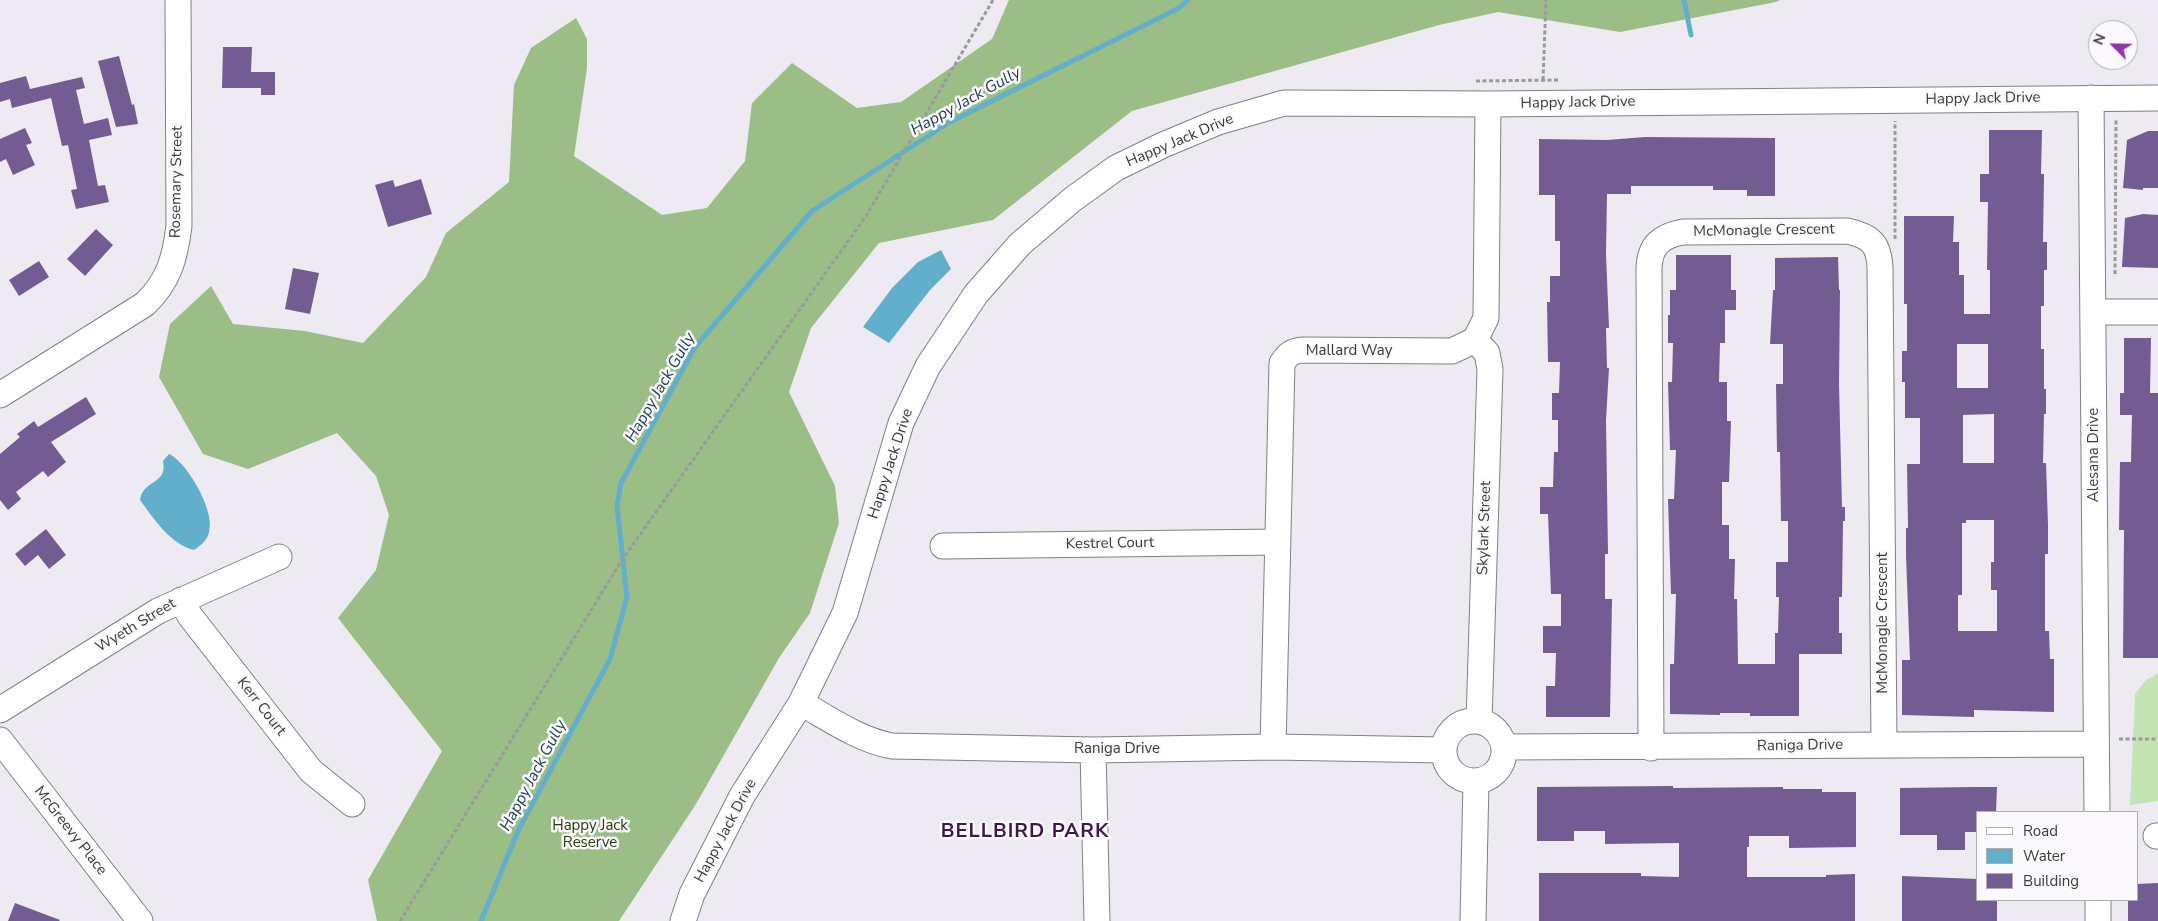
<!DOCTYPE html>
<style>
body{margin:0}
#map{position:relative;width:2158px;height:921px;overflow:hidden;background:#edebf1;font-family:"Nunito Sans",sans-serif}
canvas{display:block}
.legend{position:absolute;left:1976px;top:811px;width:162px;height:90px;box-sizing:border-box;background:#fbf9fe;border:1px solid #aeadb0;margin:0;padding:6px 9px;list-style:none;font-size:15px;color:#3a3a3c}
.legend li{display:flex;align-items:center;gap:10px;height:25px}
.legend b{width:25px;border:1px solid #aeadb0}
.north{position:absolute;left:2088px;top:20px;width:50px;height:50px;box-sizing:border-box;background:#fbf9fe;border:1px solid #aeadb0;border-radius:50%;rotate:293deg;font-size:14px;font-weight:700;line-height:20px;text-align:center;color:#3a3a3c}
.north::after{content:'';display:block;margin:auto;width:18px;height:22px;background:#8e39a7;clip-path:polygon(50% 0,100% 100%,50% 72%,0 100%)}
</style>
<div id="map">
<canvas width="2158" height="921"></canvas>
<ul class="legend">
<li><b style="height:6px;background:#fff"></b>Road</li>
<li><b style="height:14px;background:#62afcb"></b>Water</li>
<li><b style="height:14px;background:#725c91"></b>Building</li>
</ul>
<div class="north">N</div>
</div>
<script>
const ctx = document.querySelector('canvas').getContext('2d');
ctx.lineJoin = 'round';
function fillPath(path, color) {
  ctx.fillStyle = color;
  ctx.fill(path, 'evenodd');
}
function stroke(path, color, width, dash) {
  ctx.strokeStyle = color;
  ctx.lineWidth = width;
  ctx.lineCap = dash ? 'butt' : 'round';
  ctx.setLineDash(dash || []);
  ctx.stroke(path);
}
function drawText(font, color, halo, rows, align = 'center') {
  ctx.font = font + ' "Nunito Sans",sans-serif';
  ctx.lineWidth = 5;
  ctx.setLineDash([]);
  ctx.textBaseline = 'middle';
  ctx.strokeStyle = halo;
  ctx.fillStyle = color;
  for (const [text, x, y, turn = 0] of rows) {
    ctx.save();
    ctx.translate(x, y);
    ctx.rotate((+turn || 0) * Math.PI / 180);
    ctx.textAlign = isNaN(turn) ? turn : align;
    if (halo) ctx.strokeText(text, 0, 0);
    ctx.fillText(text, 0, 0);
    ctx.restore();
  }
}
const green = new Path2D(`
 M2158,673V801L2130,805L2135,694L2146,680Z`);
const forest = new Path2D(`
 M1009,0H1780L1776,2L1620,32L1498,12L1439,25L1132,111L993,220L879,243L811,328L789,392L835,486L839,523L810,613L779,658L696,804L619,921H377L368,880L442,751L338,618L376,570L389,515L376,476L337,433L248,469L203,454L159,377L170,324L211,286L233,324L305,331L363,343L426,277L446,233L509,182L514,85L531,48L576,18L587,39V68L574,156L662,215L707,208L745,161L752,103L792,63L857,108L901,102L992,39Z`);
const water = new Path2D(`
 M941,250L951,269L930,290L889,343L863,327L892,288L918,262Z
 M169,454C187,462 216,512 209,532C207,541 201,545 194,550C170,544 154,519 140,500C143,479 168,485 163,461Z`);
const stream = new Path2D(`
 M1684,0L1691,35
 M481,921L519,829L610,659L627,597L617,506L621,483L695,347L812,211L950,122L1179,8L1188,0`);
const building = new Path2D(`
 M223,47H252L251,72H275V95H261V88H222Z
 M119,56L132,105L134,104L138,124L116,127L98,61Z
 M26,76L30,89L82,77L85,88L76,90L84,124L108,118L112,135L89,140L98,186L105,185L109,202L76,209L71,190L77,189L68,145L62,146L51,98L12,108L10,99L0,102V83Z
 M25,128L32,143L26,145L35,165L13,175L6,159L0,162V139Z
 M1989,130H2042L2041,174H2044L2043,242H2047V270H2044V306H2041V349H2044V389H2046V414H2044L2043,463H2046L2048,525V554H2045V631H2049L2050,659H2054V712L1974,710V717L1902,715V660H1910L1906,556V528H1908L1907,464H1920V418H1905V382H1902V351H1907V304H1904V216H1954L1953,242H1959V275H1964V314H1990V270H1987L1988,202H1980V174H1989ZM1957,344H1988V388H1957ZM1994,414V463H1963V415ZM1966,520H1994V562H1991V590H1997V631H1958V595H1962V523H1966Z
 M2148,131H2158V188H2143V190L2123,188L2127,140Z
 M1645,137L1775,138V196H1747V190H1713V186H1631V194H1607L1606,254L1609,328H1606L1607,368H1609L1606,420L1608,554H1605V599H1612L1610,717H1546V686H1555L1556,653H1543V626H1561V594H1551L1548,514H1540V487H1553L1554,452H1558V420H1552V393H1559L1560,362H1548L1547,302H1550V276H1560V241H1555V195H1539V139L1607,140Z
 M421,179L432,214L388,227L375,185L393,180L395,187Z
 M2143,214L2158,215V268L2122,267L2125,218Z
 M96,229L113,245L85,276L67,259Z
 M1676,255H1731V290H1736V310H1725V343H1720L1719,382H1727V421H1731L1729,482H1722V525H1729V559H1735L1734,599H1737L1738,664H1775V633H1778L1779,597H1776V562H1788V521H1781L1780,452H1777L1776,384H1783V344H1770L1773,290H1775V258L1838,257L1839,290H1840L1839,384L1842,507H1845V521H1843L1842,597H1839V633H1842V654H1799V716H1750V713H1720V715L1670,714V664H1674L1676,594H1671L1668,499H1674L1676,450H1670L1668,382H1672L1673,343H1668V315H1670V290H1676Z
 M39,261L49,277L19,296L9,280Z
 M293,268L319,273L310,314L285,309Z
 M2124,338H2151L2150,393H2158V658H2123L2124,530H2119L2120,462H2131L2132,415H2120V393H2124Z
 M86,397L96,414L51,442L66,462L48,477L43,471L16,492L21,499L8,510L0,500V454L20,437L17,434L34,421L38,427Z
 M46,529L66,555L49,569L38,555L25,566L15,554Z
 M1673,786V788L1783,787V789H1822V792H1856V847L1789,848V836H1749V847H1747V877H1826V875L1855,874V921H1539V873H1641V876L1679,877V843L1605,844V831H1574V841H1537V787Z
 M1975,787H1997L1996,812H1977V832H1965V850H1937V835H1900V788Z
 M1902,876L1977,879V900H1997V921H1902Z
 M2158,883V921H2128V900H2137V884Z
 M15,903L60,920L59,921H8Z`);
const path = new Path2D(`
 M1543,80L1546,0
 M1476,81L1558,80
 M1895,239V121
 M2115,274L2116,118
 M2119,739H2158
 M400,921L622,560L866,216L993,0`);
const minor = new Path2D(`
 M2091,98L2097,812
 M2094,312H2158
 M1475,340L1487,353L1490,369L1479,721
 M0,395L145,304C169,281 175,258 179,226L178,0
 M943,546L1277,542
 M181,600L190,616L311,771L352,804
 M801,703C830,719 859,740 892,746L1093,750L1273,747L1444,750
 M0,710L158,611L279,557
 M1444 751a30 30 0 1 1 60 0a30 30 0 1 1-60 0Z
 M0,740L140,921
 M1273,747L1282,363C1288,354 1292,351 1303,350L1452,351L1475,340L1486,318L1488,104
 M1504,747L2096,744
 M1651,748L1649,268C1650,245 1661,236 1683,232L1847,231C1871,236 1879,244 1880,268L1884,745
 M1093,750L1097,921
 M2156,836H2158
 M2098,900V921
 M683,921L692,894L742,796L801,703L845,613L901,423L928,366L976,294L1020,244L1073,199L1116,168L1163,145L1218,122L1284,103L1488,104L2158,98
 M1473,921L1476,781`);
const streetNames = [
 ["Happy Jack Drive",1983,99,-1],
 ["Happy Jack Drive",1578,103,-1],
 ["Happy Jack Drive",1180,141,-23],
 ["Rosemary Street",177,182,-89],
 ["McMonagle Crescent",1764,231,-1],
 ["Mallard Way",1349,351],
 ["Alesana Drive",2094,455,-90],
 ["Happy Jack Drive",891,464,-72],
 ["Skylark Street",1485,528,-88],
 ["Kestrel Court",1110,544,-1],
 ["McMonagle Crescent",1883,623,-90],
 ["Wyeth Street",136,626,-31],
 ["Kerr Court",261,707,52],
 ["Raniga Drive",1800,746,-1],
 ["Raniga Drive",1117,749],
 ["McGreevy Place",70,831,52],
 ["Happy Jack Drive",726,831,-62]
];
const parkNames = [
 ["Happy Jack",590,826],
 ["Reserve",590,843]
];
const waterNames = [
 ["Happy Jack Gully",966,102,-29],
 ["Happy Jack Gully",661,388,-60],
 ["Happy Jack Gully",534,776,-62]
];
const districtNames = [
 ["BELLBIRD PARK",1025,832]
];
fillPath(green, '#c4e4b3');
fillPath(forest, '#9abe86');
fillPath(water, '#62afcb');
stroke(stream, '#62afcb', 5);
fillPath(building, '#725c91');
stroke(minor, '#807f84', 27);
stroke(path, '#9a999d', 3, [4, 2.5]);
stroke(minor, '#fff', 25);
drawText('15px', '#3a3a3c', '#fbf9fe', streetNames);
drawText('15px', '#204105', '#fbf9fe', parkNames);
drawText('italic 16px', '#1a3e4a', '#fbf9fe', waterNames);
ctx.letterSpacing = '1px';
drawText('bold 20px', '#40174c', '#fbf9fe', districtNames);
ctx.letterSpacing = '0px';
</script>
